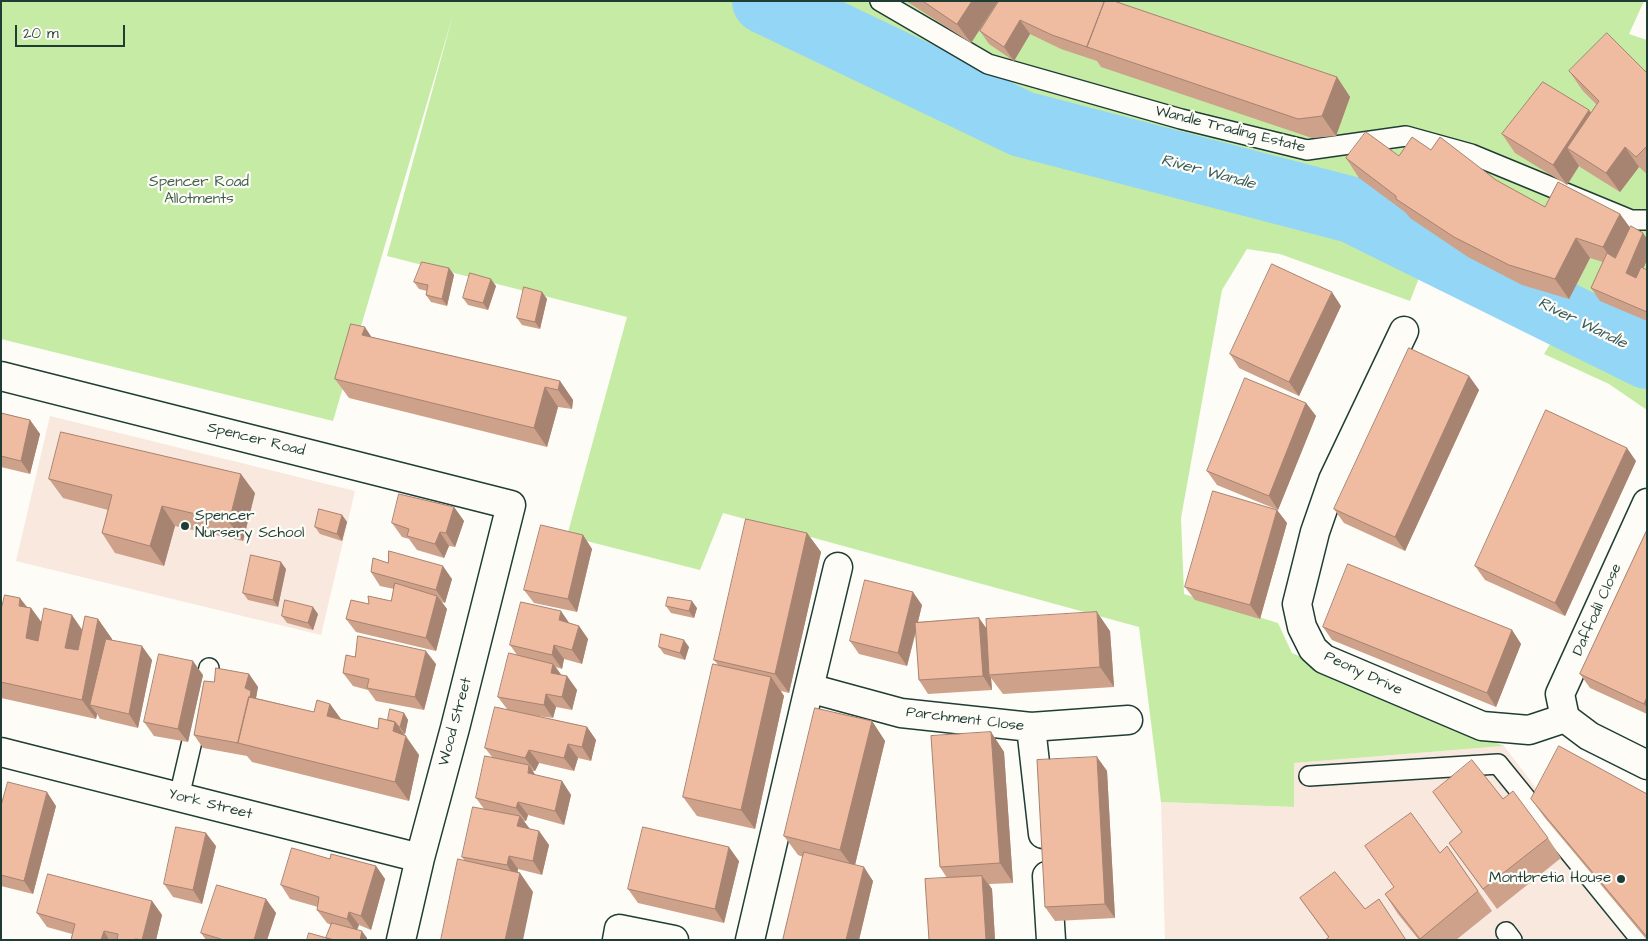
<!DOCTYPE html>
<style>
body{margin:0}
#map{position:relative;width:1648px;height:941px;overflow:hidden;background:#fdfcf7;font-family:"Architects Daughter",sans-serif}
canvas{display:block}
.frame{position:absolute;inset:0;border:2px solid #1f3d34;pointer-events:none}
.scale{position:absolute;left:15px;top:25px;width:110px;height:22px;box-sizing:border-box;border:2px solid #1f3d34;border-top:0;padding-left:6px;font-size:15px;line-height:18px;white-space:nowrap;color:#1f3d34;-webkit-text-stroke:4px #fdfcf7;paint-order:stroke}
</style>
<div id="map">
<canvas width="1648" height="941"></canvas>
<div class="frame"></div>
<div class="scale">20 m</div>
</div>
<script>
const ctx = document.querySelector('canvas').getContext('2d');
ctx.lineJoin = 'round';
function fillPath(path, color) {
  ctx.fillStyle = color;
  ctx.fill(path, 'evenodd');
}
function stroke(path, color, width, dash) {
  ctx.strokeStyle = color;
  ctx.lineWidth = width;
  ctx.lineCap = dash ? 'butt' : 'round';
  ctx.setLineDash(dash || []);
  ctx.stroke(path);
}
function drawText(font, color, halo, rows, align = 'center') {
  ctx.font = font + ' "Architects Daughter",sans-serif';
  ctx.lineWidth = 4.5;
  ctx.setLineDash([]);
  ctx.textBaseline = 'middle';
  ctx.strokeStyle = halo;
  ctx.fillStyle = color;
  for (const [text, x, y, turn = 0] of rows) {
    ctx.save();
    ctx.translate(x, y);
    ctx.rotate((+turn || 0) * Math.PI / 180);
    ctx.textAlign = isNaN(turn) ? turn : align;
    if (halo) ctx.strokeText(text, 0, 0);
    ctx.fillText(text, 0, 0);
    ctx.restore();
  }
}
const built = new Path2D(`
 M50,416L355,491L321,635L16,561Z
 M1504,746L1584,851L1647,940H1165L1161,802L1294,807V763Z`);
const green = new Path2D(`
 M1,1H1644L1629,34L1647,40V410L1609,384L1544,354L1552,341L1533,329L1541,311L1515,300L1521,287L1452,246L1441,258L1428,255L1410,301L1280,254L1247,249L1222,290L1181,518L1184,594L1278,623L1292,653L1504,746L1294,763V807L1161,802L1139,627L723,513L700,570L567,536L627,317L387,256L453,15L333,421L1,339Z`);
const river = new Path2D(`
 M765,1L1022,124L1352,210L1647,356`);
const lane = new Path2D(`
 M880,1L988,64L1181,119L1307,150L1406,136L1471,154L1631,220H1647
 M1309,776L1498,764L1641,940
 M179,797L209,668
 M1506,932L1512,940`);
const street = new Path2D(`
 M1404,331L1333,480L1315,532L1297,604L1302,627L1313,649L1324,659L1482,726L1529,730L1565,718
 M1,376L511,505L455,728L420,858L401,940
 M809,688L838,567
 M1565,718L1560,694L1647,503
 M1565,718L1589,736L1647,765
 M1031,727L1128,720
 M1,752L420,858
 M1047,876L1051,940
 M617,940L619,929L674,940
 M750,940L809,688L901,713L1031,727L1043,834`);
const wall = new Path2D(`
 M906,1H998L971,43Z
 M999,1L1337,77L1350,97L1336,136L1312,138L1101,67L1097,61L1061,49L1030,34L1014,61L989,44L980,31Z
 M1569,71L1647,73V174L1639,167L1620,192L1580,167L1579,166L1567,185L1515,153L1502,134L1589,110L1591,113L1597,105L1583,91Z
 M1431,150L1496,180L1545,207L1620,214L1630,228L1643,233L1647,239V260L1643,268L1647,270V321L1600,301L1591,288L1603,262L1590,258L1569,299L1522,285L1468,257L1410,218L1405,212L1359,178L1346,158L1399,156Z
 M449,268L454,275L447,306L431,302L426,295L427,291L419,289L414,282Z
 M496,286L488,310L468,305L463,298Z
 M542,292L547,299L540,329L522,325L517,318Z
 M1341,306L1299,396L1239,368L1230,354Z
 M372,337L560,381L573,400L572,409L558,407L547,447L349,398L335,379Z
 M1469,376L1479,390L1405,551L1344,523L1334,509Z
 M1306,403L1316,416L1278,510L1217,485L1207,471Z
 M1,413L30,420L40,434L30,474L1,467Z
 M1636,461L1565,616L1485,580L1475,566Z
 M49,479L255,493L243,541L175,526L164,566L115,553L102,533L108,510L63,498Z
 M454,507L464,521L455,547L449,546L444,558L417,550L409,539L402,537L392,523Z
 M1277,510L1287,523L1260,619L1195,600L1185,587Z
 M342,515L347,522L342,541L320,534L315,527Z
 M1647,530V714L1590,688L1580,674Z
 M807,533L821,552L789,693L781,691L784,696L755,829L697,816L683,797L718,665L714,660Z
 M583,535L592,549L577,612L534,603L524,590Z
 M388,563L452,579L445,603L442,602L447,609L436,651L356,632L346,619L369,604L391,601L394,589L380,586L371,572Z
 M286,569L278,607L248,600L243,593Z
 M922,605L918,622L979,618L986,628L1110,631L1114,687L1003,694L991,678L992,690L928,694L919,680L916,632L907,666L859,654L850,641Z
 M666,606L697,608L694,618L671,613Z
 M27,607L31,608L41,622L82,629L98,619L112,639V640L152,660L138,728L100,719L97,714L96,719L1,698V610Z
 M318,614L313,630L287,623L282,616Z
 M569,623L579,626L588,639L582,664L564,659L562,669L556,667L561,675L567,676L577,690L572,710L556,707L553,718L530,715L587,727L596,740L591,761L578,758L574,771L539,763L535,771H532L535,775L562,781L571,795L564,825L528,815L526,821H524L529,829L539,831L549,845L542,875L518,869V872L520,873L533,892L465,861L462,857L484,809L476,798L492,757L485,748L507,709L498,697L517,655L510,645Z
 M1323,627L1512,630L1521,644L1496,707L1332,640Z
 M659,647H689L685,660L664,654Z
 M355,657L436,664L424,710L376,701L368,690L353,686L343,673Z
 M249,674L258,687L256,698L314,712L330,704L341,720L378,729L388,720L404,713L408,720L405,734H404L406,736L419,755L409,801L252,762L247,756L203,748L194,735L214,682Z
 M203,675L188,742L154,736L144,722Z
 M872,721L885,741L855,865L873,881L859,940H783L803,857L798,855L784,836Z
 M991,732L1004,752L1013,883L989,884L992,889L995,940H929L947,878L940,867Z
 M1097,757L1107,771L1115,918L1055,921L1045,907Z
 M1647,794V940L1545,818L1531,799Z
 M1503,799L1548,838L1561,858L1497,909L1449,843Z
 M1,806H56L33,894L1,886Z
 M216,846L202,904L173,897L164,884Z
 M1447,846L1492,911L1456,940H1419L1398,914L1385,894L1440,853Z
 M330,859L376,866L385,879L371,930L359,925L357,930L367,938H326L331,925L327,923L317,910L318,907L290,899L281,885Z
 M739,861L724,923L638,903L628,889Z
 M1300,898L1365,909L1328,937Z
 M266,899L276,913L267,940H206L201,933Z
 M152,901L162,915L156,940H71L72,934L47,927L37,913Z`);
const shadedWall = new Path2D(`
 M972,1H998L971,43L957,24Z
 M1020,20L1030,34L1014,61L1004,47Z
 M1337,77L1350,97L1336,136L1322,116Z
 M1589,110L1603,130L1567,148L1579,166L1567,185L1553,165Z
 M1625,147L1639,167L1620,192L1606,173Z
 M1620,214L1634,233L1617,267L1603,247Z
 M1643,233L1647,239V260L1636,286L1626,273Z
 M1576,238L1590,258L1569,299L1555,279Z
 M449,268L454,275L447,306L442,299Z
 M491,279L496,286L488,310L483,303Z
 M542,292L547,299L540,329L535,322Z
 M1332,292L1341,306L1299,396L1289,382Z
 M365,327L378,347L362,335Z
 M1469,376L1479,390L1405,551L1395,537Z
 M560,381L573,400L572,409L558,390Z
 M545,387L558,407L547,447L534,428Z
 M1306,403L1316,416L1278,510L1269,496Z
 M30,420L40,434L30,474L21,461Z
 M1627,448L1636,461L1565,616L1555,603Z
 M241,474L255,493L243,541L229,522Z
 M162,506L175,526L164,566L150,546Z
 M454,507L464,521L455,547L446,533Z
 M1277,510L1287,523L1260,619L1250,605Z
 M342,515L347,522L342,541L337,534Z
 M440,532L449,546L444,558L435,544Z
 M807,533L821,552L789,693L775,674Z
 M583,535L592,549L577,612L568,599Z
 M281,562L286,569L278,607L273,600Z
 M443,566L452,579L445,603L436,590Z
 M913,592L922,605L907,666L898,653Z
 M437,596L447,609L436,651L426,638Z
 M20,598L31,612V608L45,627L39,658L26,638L19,606Z
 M692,601L697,608L694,618L689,611Z
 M313,607L318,614L313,630L308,623Z
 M561,611L570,624L559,620Z
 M1097,612L1110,631L1114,687L1100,667Z
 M72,615L85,634L78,667L65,648Z
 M979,618L989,632V675L991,678L992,690L983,676Z
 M98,619L112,639L98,707L90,705L97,714L96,719L82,700Z
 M579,626L588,639L582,664L572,650Z
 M1512,630L1521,644L1496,707L1487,693Z
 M684,640L689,647L685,660L680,653Z
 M554,645L564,659L562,669L552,655Z
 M142,646L152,660L138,728L129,714Z
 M426,651L436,664L424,710L415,697Z
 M193,661L203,675L188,742L178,729Z
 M553,664L563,677L551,673Z
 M249,674L258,687L256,698L251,746L245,688Z
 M567,676L577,690L572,710L562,697Z
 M771,677L784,696L755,829L741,810Z
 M546,694L556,707L553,718L544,705Z
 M1647,697V708L1644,704Z
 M330,704L344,723L327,716Z
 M404,713L408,720L405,734L400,727Z
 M872,721L885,741L854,869L840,850Z
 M395,722L419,755L409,801L395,782L393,731Z
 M587,727L596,740L591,761L582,747Z
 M991,732L1004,752L1013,883L1000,863Z
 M568,744L578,758L574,771L564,758Z
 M529,750L539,763L535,771L525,758Z
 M1097,757L1107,771L1115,918L1105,904Z
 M529,765L538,779L528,773Z
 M562,781L571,795L564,825L555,811Z
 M47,792L56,806L33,894L24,881Z
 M518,802L528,815L526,821L516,808Z
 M520,816L530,829L517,826Z
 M539,831L549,845L542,875L533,861Z
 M206,833L216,846L202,904L193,890Z
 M729,847L739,861L724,923L715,909Z
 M509,856L518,869L516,879L507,865Z
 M376,866L385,879L371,930L361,916Z
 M864,867L873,881L859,940H846Z
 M520,873L533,892L523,940H505Z
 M982,876L992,889L995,940H986Z
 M266,899L276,913L267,940H254Z
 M152,901L162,915L156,940H142Z
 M349,912L359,925L356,932L347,919Z
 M104,931L109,940H101Z
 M362,931L367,938V940H360Z`);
const building = new Path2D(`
 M923,1H972L957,24Z
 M999,1H1100L1104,2L1087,47L1052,35L1020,20L1004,47L980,31Z
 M1105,1H1114L1337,77L1322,116L1298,119L1087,47Z
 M1607,33L1647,73V146L1636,157L1625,147L1606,173L1567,148L1599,101L1569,71Z
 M1543,82L1589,110L1553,165L1502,134Z
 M1366,132L1399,156L1412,137L1431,150L1440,137L1496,180L1545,207L1558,182L1620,214L1603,247L1576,238L1555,279L1509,265L1454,237L1396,199V196L1346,158Z
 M1631,226L1643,233L1626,273L1636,278L1641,267L1647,270V312L1591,288L1607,253L1615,258Z
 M422,262L449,268L442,299L426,295L428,285L414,282Z
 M1272,264L1332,292L1289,382L1230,354Z
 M470,273L491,279L483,303L463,298Z
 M524,287L542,292L535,322L517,318Z
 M351,324L365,327L362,335L560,381L558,390L545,387L534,428L335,379Z
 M1409,348L1469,376L1395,537L1334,509Z
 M1245,378L1306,403L1269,496L1207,471Z
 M1546,410L1627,448L1555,603L1475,566Z
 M1,413L30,420L21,461L1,456Z
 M61,432L241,474L229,522L162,506L150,546L102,533L112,495L49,479Z
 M1213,491L1277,510L1250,605L1185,587Z
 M399,494L454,507L446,533L440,532L435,544L407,536L409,529L392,523Z
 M319,509L342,515L337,534L315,527Z
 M746,519L807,533L775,674L714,660Z
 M541,525L583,535L568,599L524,590Z
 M1647,530V697L1644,704L1580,674Z
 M389,551L443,566L436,590L371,572L373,558L388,563Z
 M251,555L281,562L273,600L243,593Z
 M1348,564L1512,630L1487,693L1323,627Z
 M865,580L913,592L898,653L850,641Z
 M395,583L437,596L426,638L346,619L351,600L369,604L368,596L391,601Z
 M5,595L20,598L19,606L31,608L26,638L38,641L44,608L72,615L65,648L78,650L85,616L98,619L82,700L1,682V610Z
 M668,597L692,601L689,611L666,606Z
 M285,600L313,607L308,623L282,616Z
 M521,602L561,611L559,620L579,626L572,650L554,645L552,655L510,645Z
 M1097,612L1100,667L989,675L986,619Z
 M979,618L983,676L919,680L915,623Z
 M661,634L684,640L680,653L659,647Z
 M358,636L426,651L415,697L367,688L369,679L343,673L346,655L355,657Z
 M106,639L142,646L129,714L90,705Z
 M509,653L553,664L551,673L567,676L562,697L546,694L544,705L498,697Z
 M159,654L193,661L178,729L144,722Z
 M713,664L771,677L741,810L683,797Z
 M216,668L249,674L245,688L251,691L250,697H249L238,743L194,735L204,681L214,682Z
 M249,697L314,712L317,700L330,704L327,716L378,729L379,718L395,722L393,731L406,736L395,782L238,743Z
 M495,707L587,727L582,747L568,744L564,758L529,750L525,758L485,748Z
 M815,708L872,721L840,850L784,836Z
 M390,709L404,713L400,727H399L395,722L388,720Z
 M991,732L1000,863L940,867L931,736Z
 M1559,746L1647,794V937L1531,799Z
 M485,756L529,765L528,773L562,781L555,811L518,802L516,808L476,798Z
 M1097,757L1105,904L1045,907L1037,760Z
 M1472,760L1503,799L1513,791L1548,838L1483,889L1449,843L1462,832L1433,792Z
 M8,782L47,792L24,881L1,875V806Z
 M473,807L520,816L517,826L539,831L533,861L509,856L507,865L462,857Z
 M1411,813L1440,853L1447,846L1478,891L1420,939L1385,894L1394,887L1365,846Z
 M176,827L206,833L193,890L164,884Z
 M643,827L729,847L715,909L628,889Z
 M292,848L330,859L331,854L376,866L361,916L349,912L347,919L317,910L319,897L281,885Z
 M804,852L864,867L846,940H783Z
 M458,859L520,873L505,940H441Z
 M1335,872L1365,909L1379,899L1406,940H1325L1329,937L1300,898Z
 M48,874L152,901L142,940L135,939V940H117L118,934L104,931L101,940H71L75,924L37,913Z
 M982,876L986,940H929L925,879Z
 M217,885L266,899L254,940H224L201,933Z
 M332,923L362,931L360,940H334L326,938Z
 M309,933L334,940H307Z`);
const markers = [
 [185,526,5,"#1f3d34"],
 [1621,879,5,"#1f3d34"]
];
const streetNames = [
 ["Wandle Trading Estate",1230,130,14],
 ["Spencer Road",256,440,14],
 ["Daffodil Close",1598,610,-66],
 ["Peony Drive",1363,674,25],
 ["Parchment Close",965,720,7],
 ["Wood Street",456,722,-75],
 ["York Street",210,805,14]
];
const parkNames = [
 ["Spencer Road",199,183],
 ["Allotments",199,200]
];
const poiNames = [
 ["Spencer",195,517],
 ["Nursery School",195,534],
 ["Montbretia House",1611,879,"right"]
];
const waterNames = [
 ["River Wandle",1208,173,15],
 ["River Wandle",1582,324,26]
];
fillPath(built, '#f9e8dd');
fillPath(green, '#c5eba5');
stroke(river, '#94d6f6', 66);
stroke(lane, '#1f3d34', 22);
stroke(street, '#1f3d34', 31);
stroke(lane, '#fdfcf7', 19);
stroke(street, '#fdfcf7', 28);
fillPath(wall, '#cea18a');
fillPath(shadedWall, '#a78371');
fillPath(building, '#efbba1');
stroke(building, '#a78371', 1);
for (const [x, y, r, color] of markers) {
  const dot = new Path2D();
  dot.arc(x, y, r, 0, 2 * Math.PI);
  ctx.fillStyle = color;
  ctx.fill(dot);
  stroke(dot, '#fdfcf7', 2);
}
drawText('15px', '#1f3d34', '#fdfcf7', streetNames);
drawText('15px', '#40604b', '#fdfcf7', parkNames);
drawText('15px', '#1f3d34', '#fdfcf7', poiNames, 'left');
drawText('italic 16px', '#365c5b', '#fdfcf7', waterNames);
</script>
